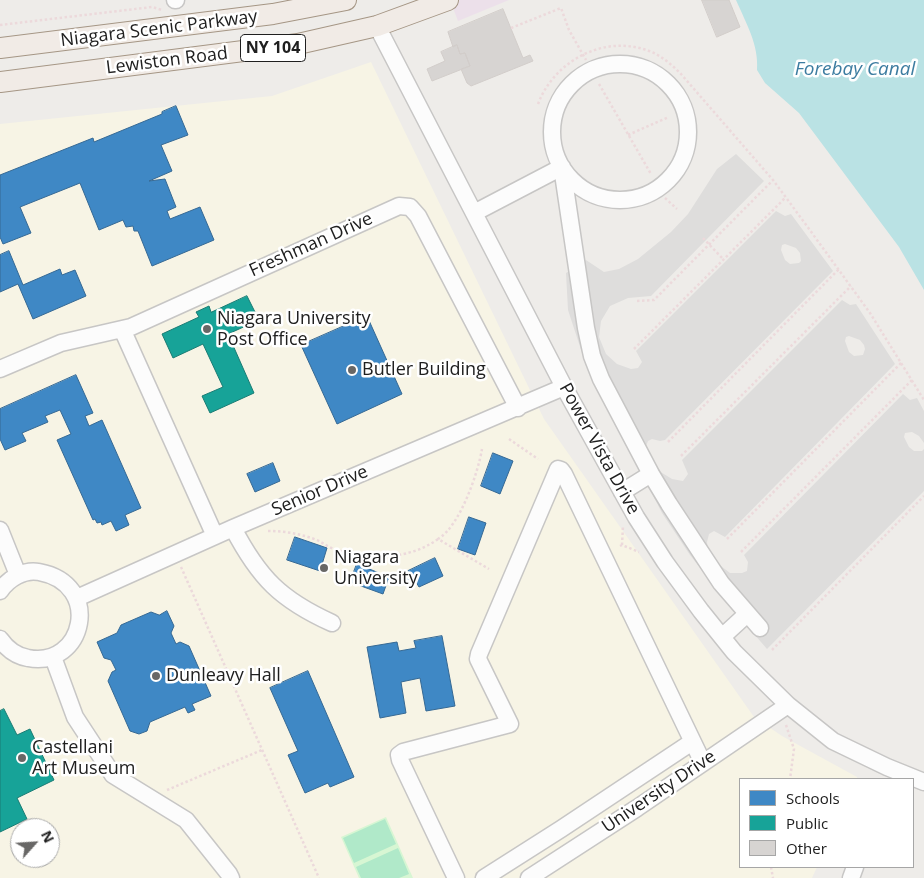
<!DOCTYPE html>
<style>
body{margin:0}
#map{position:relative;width:924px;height:878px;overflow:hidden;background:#eeece9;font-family:"Open Sans",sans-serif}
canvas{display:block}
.legend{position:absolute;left:739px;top:778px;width:175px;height:90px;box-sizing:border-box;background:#fff;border:1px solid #a6a6a6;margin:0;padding:6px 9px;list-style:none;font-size:15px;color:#202020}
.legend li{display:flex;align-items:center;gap:10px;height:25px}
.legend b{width:25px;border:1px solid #a6a6a6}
.north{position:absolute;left:10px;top:818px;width:50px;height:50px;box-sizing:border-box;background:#fff;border:1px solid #a6a6a6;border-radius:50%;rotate:64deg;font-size:14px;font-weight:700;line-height:20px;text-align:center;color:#202020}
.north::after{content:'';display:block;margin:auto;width:18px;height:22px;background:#686766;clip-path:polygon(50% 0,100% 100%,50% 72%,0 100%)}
</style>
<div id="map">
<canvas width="924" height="878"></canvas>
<ul class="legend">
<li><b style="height:14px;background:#3f88c5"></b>Schools</li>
<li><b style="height:14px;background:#17a398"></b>Public</li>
<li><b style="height:14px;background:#d7d4d2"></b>Other</li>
</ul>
<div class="north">N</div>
</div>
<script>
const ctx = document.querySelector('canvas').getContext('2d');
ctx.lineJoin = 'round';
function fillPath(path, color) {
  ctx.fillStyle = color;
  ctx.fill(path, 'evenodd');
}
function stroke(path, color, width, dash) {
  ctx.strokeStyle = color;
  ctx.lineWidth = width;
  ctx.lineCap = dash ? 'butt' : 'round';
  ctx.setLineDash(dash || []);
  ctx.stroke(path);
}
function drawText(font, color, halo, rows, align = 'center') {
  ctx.font = font + ' "Open Sans",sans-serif';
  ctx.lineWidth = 5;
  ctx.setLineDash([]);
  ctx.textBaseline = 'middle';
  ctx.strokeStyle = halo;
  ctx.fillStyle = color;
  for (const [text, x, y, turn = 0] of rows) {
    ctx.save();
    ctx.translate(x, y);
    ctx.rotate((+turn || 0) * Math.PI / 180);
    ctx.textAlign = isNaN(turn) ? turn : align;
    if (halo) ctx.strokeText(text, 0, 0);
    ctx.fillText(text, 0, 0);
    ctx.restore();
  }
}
const industrial = new Path2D(`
 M450,0H509L458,21Z`);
const education = new Path2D(`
 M371,62L544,419L754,717L782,736L857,777V779H740V867H817L812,878H0V124L272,96ZM20,828H50V858H20Z`);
const park = new Path2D(`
 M386,817L413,878H359L341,837Z`);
const pitch = new Path2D(`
 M385,819L396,844L354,863L343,838Z
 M398,848L409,874L399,878H361L356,867Z`);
const parking = new Path2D(`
 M736,154L764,181L651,296L628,298L610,306L601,321L599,337L606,354L617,364L631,369L638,368L642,362L636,351L776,211L785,216L791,214L833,271L665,440L660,441L652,439L648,441L646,446L650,458L659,471L672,479L683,481L688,474L682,460L842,300L850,305L856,304L895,364L725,537L714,531L709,534L707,542L708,550L717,563L730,573H742L747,571L748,562L744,555L903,394L910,400L917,398L924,411V443L919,436L912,432L905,433L904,437L909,447L914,451H922L924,449V491L767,649L729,605L690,555L662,513L586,365L568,310L566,273L586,260L604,272L619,269L638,259L671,232L688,214L717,169ZM785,244L796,248L800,253L801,261L799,263L790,264L785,260L781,250L782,245ZM849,336L860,340L864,345L865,349L863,355L854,356L849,352L845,341L846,337Z`);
const water = new Path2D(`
 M736,0H924V290L899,247L799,113L765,83L757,70C759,45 746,23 736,0Z`);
const schools = new Path2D(`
 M176,106L188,135L161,145L172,171L149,181L165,179L176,207L167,211L170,219L200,207L214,240L152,266L138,231H134L133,226L126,227L123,220L99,230L80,183L20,207L31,233L3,244L0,237V175L93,138L94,142L162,114V112Z
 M9,251L23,285L60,269L62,275L75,270L86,296L33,319L18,284L0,292V255Z
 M367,316L402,394L337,424L301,345Z
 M76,375L93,413L85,416L89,426L102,420L141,508L125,515L129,525L116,531L111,521L102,525L101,522L97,523L95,519L93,520L57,440L71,434L60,410L45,416L48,422L22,433L26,441L5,450L0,439V409Z
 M493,453L513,461L500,494L481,486Z
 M273,463L280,481L255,492L247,474Z
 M469,517L486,523L475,555L458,549Z
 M295,537L327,548L320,571L287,560Z
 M435,558L443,576L419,587L416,582L409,585L404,573Z
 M357,564L389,577L383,594L350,582Z
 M167,611L174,626L171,633L176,644L180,642L189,646L211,696L192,704L195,710L188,713L185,707L150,722L147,731L139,734L130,731L108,681L112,672L116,670L111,660L104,658L97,642L117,633L121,625L151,612L159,615Z
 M442,636L455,706L426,711L420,678L401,682L406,713L380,718L367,647L397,642L399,651L416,648L414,641Z
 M308,671L354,777L330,787L328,783L305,793L288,755L298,751L270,688Z`);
const public = new Path2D(`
 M247,296L259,320L228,334L254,393L210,413L202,396L223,387L203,344L173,358L162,334L199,317L196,312L209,306L211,312Z
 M4,709L17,735L30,729L54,780L17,798L27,819L0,832V711Z`);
const building = new Path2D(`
 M702,0H729L740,27L717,37Z
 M503,9L523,58L530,55L533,61L471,86L467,83L461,69L470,66L465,53L460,54L457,45L453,47L448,32Z
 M457,45L460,54L465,53L470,66L432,81L427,69L445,61L441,52Z`);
const path = new Path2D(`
 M0,25L152,7L162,10
 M511,28L561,8L569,30L586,60
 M599,84L651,174
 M538,104C555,59 608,32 654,53C664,58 673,66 681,74L773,180L804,222L870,313L924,400
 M628,135L669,117
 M665,198L677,209
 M703,238L723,259
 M637,301L654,300L773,180
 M634,349L786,197
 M509,439L538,459
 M668,442L839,269
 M482,449C478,473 460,526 438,539L489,569
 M681,456L851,286
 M268,531C285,531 301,534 317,540C323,543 328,547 334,549C367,561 409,560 438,539
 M727,539L901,363
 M622,545L623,526
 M620,546L622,545L639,552
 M741,552L912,380
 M181,567L319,878
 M772,650L924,496
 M786,725L794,749L790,779
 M167,790L262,750
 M771,867L773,878`);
const minor = new Path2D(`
 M175,0H176
 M377,26L564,387L636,517L665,562L701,611L734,652L788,705L833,741L887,767L924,782
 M552 132a68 68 0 1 1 136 0a68 68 0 1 1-136 0Z
 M474,213L562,167L586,328L592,356L601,379L651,474L669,504L721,583L760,628
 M122,329L215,536
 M0,369L61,343L131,327L399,206L410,207L418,216L518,408
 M622,492L651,474
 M233,528C259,578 281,600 332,623
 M0,530L18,575
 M0,591C8,579 24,569 39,572C104,584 84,669 28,658C16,656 7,649 0,639
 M77,598L233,528L564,387
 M722,637L747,614
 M53,657L75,717L113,775L186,820L229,874L231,878
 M456,878L400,760L399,755L403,752L510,724L478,659L479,654L558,469L561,470L564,474L703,763
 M484,878L561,829L692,742
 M529,878L637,808L788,705
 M851,878L855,867`);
const major = new Path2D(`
 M0,48L273,14L346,0
 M0,82L298,44L377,26L448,0`);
const markers = [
 [207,329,5,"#686766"],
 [352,370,5,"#686766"],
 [324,568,5,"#686766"],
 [156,676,5,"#686766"],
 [22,758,5,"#686766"]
];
const shields = [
 [273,48,65]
];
const shieldNames = [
 ["NY 104",273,48]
];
const streetNames = [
 ["Niagara Scenic Parkway",159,29,-7],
 ["Lewiston Road",167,61,-7],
 ["Freshman Drive",311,245,-24],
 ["Power Vista Drive",599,449,61],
 ["Senior Drive",320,491,-23],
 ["University Drive",659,792,-34]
];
const poiNames = [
 ["Niagara University",217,319],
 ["Post Office",217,340],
 ["Butler Building",362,370],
 ["Niagara",334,558],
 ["University",334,579],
 ["Dunleavy Hall",166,676],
 ["Castellani",32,748],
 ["Art Museum",32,769]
];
const waterNames = [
 ["Forebay Canal",855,70]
];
fillPath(industrial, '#ece0ea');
fillPath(education, '#f7f4e5');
fillPath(park, '#d7f6d3');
fillPath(pitch, '#b0e9c9');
fillPath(parking, '#dedddc');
fillPath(water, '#bae2e4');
fillPath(schools, '#3f88c5');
stroke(schools, '#366994', 1);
fillPath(public, '#17a398');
stroke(public, '#1a7c74', 1);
fillPath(building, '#d7d4d2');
stroke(building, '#d2cdca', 1);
stroke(minor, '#c7c6c5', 19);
stroke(major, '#a59685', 22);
stroke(path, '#ecd9db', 2.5, [2.5, 2.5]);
stroke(minor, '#fcfcfc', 16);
stroke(major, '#f1ebe6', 20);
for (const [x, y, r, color] of markers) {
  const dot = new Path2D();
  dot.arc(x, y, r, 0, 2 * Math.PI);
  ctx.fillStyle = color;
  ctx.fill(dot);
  stroke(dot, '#fff', 2);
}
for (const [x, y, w] of shields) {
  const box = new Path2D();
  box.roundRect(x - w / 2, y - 13.5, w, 27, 4);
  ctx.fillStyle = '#fff';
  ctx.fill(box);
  stroke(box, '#202020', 1);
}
drawText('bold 16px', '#202020', null, shieldNames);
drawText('18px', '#202020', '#fff', streetNames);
drawText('18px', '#202020', '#fff', poiNames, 'left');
drawText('italic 19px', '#3c7ca0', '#fff', waterNames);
</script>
